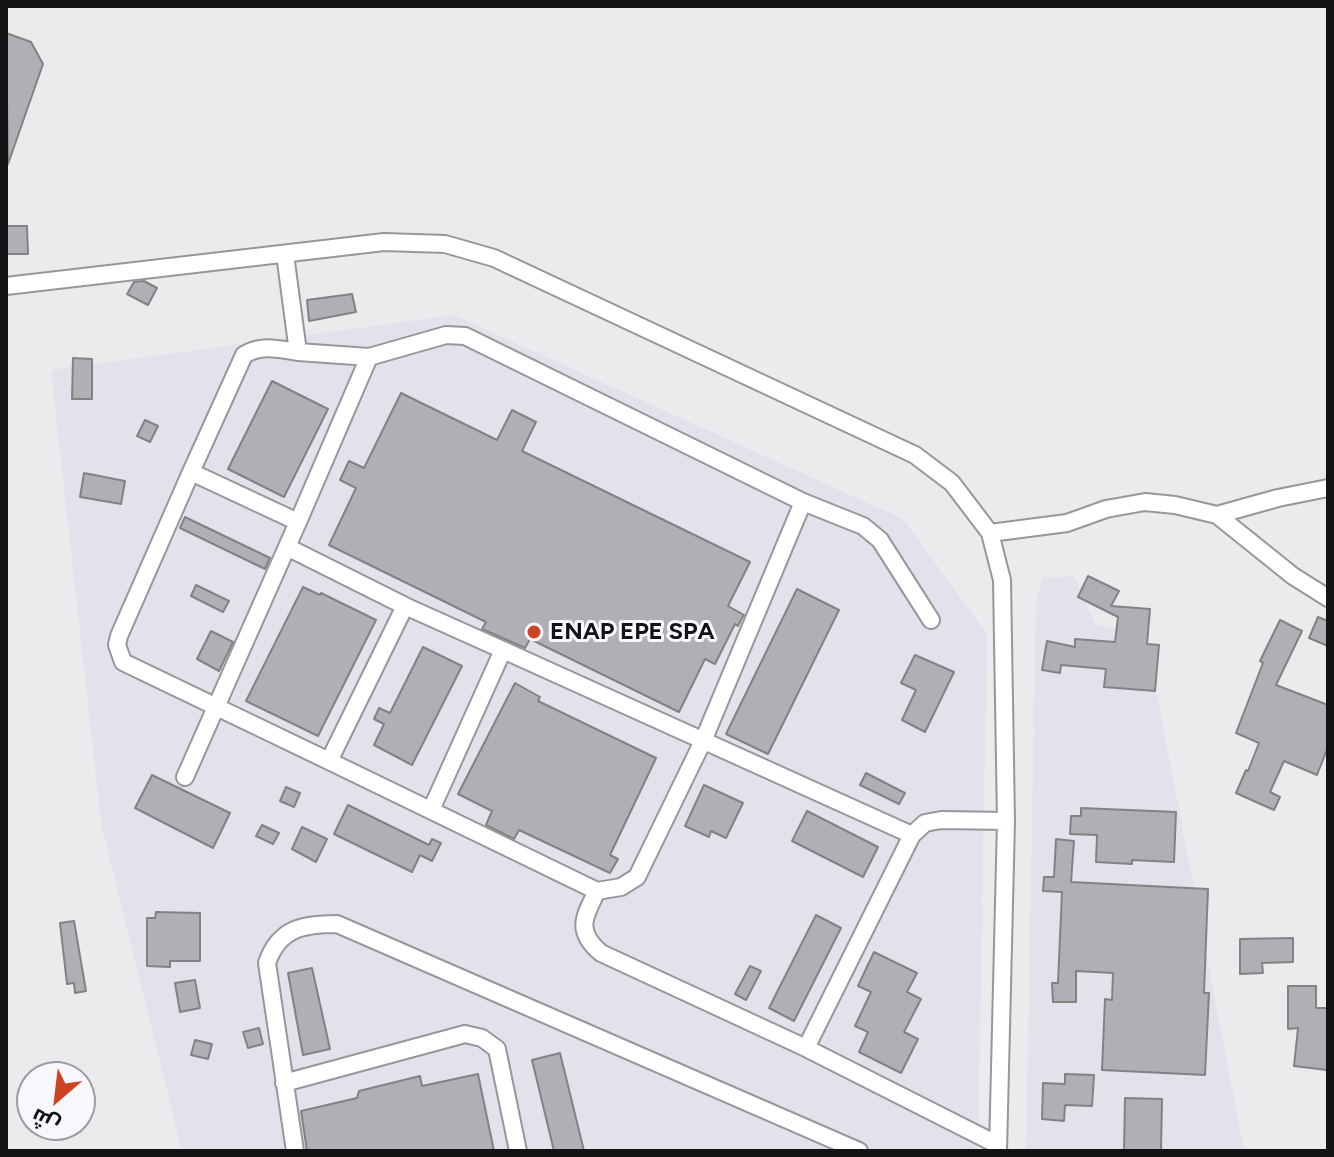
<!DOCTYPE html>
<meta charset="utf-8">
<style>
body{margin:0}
#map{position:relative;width:1334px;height:1157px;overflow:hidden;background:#ebebee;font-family:Figtree,Cairo,sans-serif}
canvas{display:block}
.frame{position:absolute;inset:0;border:8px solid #131315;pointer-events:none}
.north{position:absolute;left:16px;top:1061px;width:80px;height:80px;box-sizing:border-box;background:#f8f8fc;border:2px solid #9c9ca0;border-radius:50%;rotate:208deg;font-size:22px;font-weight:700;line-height:32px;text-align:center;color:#131315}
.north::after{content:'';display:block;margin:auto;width:28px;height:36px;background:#cd4324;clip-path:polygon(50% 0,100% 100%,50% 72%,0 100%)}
</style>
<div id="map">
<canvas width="1334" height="1157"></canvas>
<div class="frame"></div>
<div class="north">ش</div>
</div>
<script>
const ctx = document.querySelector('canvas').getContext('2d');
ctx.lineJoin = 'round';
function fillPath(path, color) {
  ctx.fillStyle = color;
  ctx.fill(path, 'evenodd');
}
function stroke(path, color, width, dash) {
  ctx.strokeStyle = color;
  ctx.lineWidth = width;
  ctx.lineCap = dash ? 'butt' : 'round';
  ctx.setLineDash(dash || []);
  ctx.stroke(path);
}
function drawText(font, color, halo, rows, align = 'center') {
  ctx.font = font + ' Figtree,sans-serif';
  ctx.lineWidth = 6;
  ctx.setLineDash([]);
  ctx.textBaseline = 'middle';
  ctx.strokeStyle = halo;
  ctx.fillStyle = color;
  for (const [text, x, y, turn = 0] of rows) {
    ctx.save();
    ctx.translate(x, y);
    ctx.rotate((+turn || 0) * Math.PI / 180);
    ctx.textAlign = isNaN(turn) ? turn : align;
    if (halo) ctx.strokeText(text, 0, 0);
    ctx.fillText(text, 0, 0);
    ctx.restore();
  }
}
const built = new Path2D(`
 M454,315L903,519L987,634L978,1151H182L101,823L51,370Z
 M1074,576L1095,624L1146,637L1244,1151H1026L1036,601L1043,578Z`);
const building = new Path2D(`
 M6,33L31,42L43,64L8,164Z
 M6,226H27L28,254H6Z
 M144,281L157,288L148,305L127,294L134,282Z
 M352,294L356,312L309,321L307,300Z
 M73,358L92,359V399H72Z
 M272,381L328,409L284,497L228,469Z
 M401,393L497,440L512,410L536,422L522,451L750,562L728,606L744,615L742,618L738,626L735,624L715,664L705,659L679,712L530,639L525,648L482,629L486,622L329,545L356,488L340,480L349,461L364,468Z
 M145,420L158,426L150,442L137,436Z
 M84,473L125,481L121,504L80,497Z
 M185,517L270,558L265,569L180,528Z
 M1088,576L1119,591L1111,606L1150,609L1147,644L1159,645L1155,691L1104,687L1106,669L1061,665L1060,673L1042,670L1047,641L1075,647V639L1115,642L1118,617L1078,597Z
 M196,585L229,601L223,612L191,596Z
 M303,587L320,595L321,593L376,620L318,736L246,701Z
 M797,589L839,610L768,754L726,734Z
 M1318,617L1328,621V646L1309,638Z
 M1280,620L1302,631L1276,685L1328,705V747L1317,775L1284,761L1270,792L1280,797L1274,810L1236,793L1246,770L1248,771L1259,743L1236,733L1263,663L1260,661Z
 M211,631L233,642L219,671L197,659Z
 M423,647L462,666L412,765L374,745L384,724L374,719L379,708L390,713Z
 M915,655L954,672L925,732L902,720L916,690L901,683Z
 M515,683L540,697L538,701L656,758L610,855L618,859L610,873L519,830L514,839L486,825L492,811L458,794Z
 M866,773L905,793L899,804L860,785Z
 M152,775L230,813L213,848L135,808Z
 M704,785L743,803L726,838L711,831L709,837L685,826Z
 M286,787L300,793L294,807L280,801Z
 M348,805L429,845L432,839L441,843L432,861L420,855L412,872L334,834Z
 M1081,808L1176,812L1174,862L1132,860V864L1096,862L1097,835L1070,834L1071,816H1081Z
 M807,811L878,847L863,877L792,841Z
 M262,825L279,833L273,844L256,836Z
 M302,827L327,839L316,862L292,849Z
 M1056,839L1074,841L1071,882L1208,889L1204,993H1209L1205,1075L1102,1070L1105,999L1112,1000L1113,973L1076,971V1002H1053L1052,983H1058L1062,892L1043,891L1044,877H1054Z
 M156,912L200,913V961H170V967L147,966V918H155Z
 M816,915L841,928L794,1021L769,1008Z
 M74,921L86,991L75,993L74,983L67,984L60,923Z
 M1293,938V962L1262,963L1263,973L1240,974V939Z
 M874,952L917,973L907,992L921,999L904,1032L918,1039L901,1073L859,1052L868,1032L855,1026L871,992L858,986Z
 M750,966L761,971L746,1000L735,994Z
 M312,968L330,1049L303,1055L288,973Z
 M195,980L200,1008L180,1012L175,983Z
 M1288,986H1316V1008H1328L1327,1070L1294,1066L1298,1028L1288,1029Z
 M259,1028L263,1044L248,1048L243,1032Z
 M195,1040L212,1044L208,1059L191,1055Z
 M560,1053L584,1151H554L532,1060Z
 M478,1074L494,1151H307L301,1111L357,1098L359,1091L420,1076L422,1086Z
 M1065,1074L1094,1075L1092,1106L1065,1105L1064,1121L1042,1119L1043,1083L1065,1084Z
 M1125,1098L1162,1099L1161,1151H1124Z`);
const minor = new Path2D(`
 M285,254L298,352C278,349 261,344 244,355L191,472L298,522L369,357L446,335L465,336L803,502L863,526L880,540L931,620
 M6,286L384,242L445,244L494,258L915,455L952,483L990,533L1002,580L1006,821L998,1151
 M298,352L369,357
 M191,472L119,636L117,645L123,662L329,761L405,606L287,547
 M1217,515L1293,576L1328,598
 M990,533L1067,523L1106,509L1145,502L1175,505L1217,515L1278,498L1328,488
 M405,606L503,650
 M329,761L597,891L621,887L637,877L703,741L803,502
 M185,777L298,522
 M431,810L503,650L912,835L925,823L941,820L1006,821
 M597,891C584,917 575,931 601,953L806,1048L998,1145
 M806,1048L912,835
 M284,1083L465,1034L482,1038L497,1049L518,1151
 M295,1151L267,963C279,928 303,924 337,924L859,1151`);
const markers = [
 [534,632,8,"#cd4324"]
];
const poiNames = [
 ["ENAP EPE SPA",550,632]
];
fillPath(built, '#e2e2ed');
fillPath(building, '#b0b0b4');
stroke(building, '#828285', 2);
stroke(minor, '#96979a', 20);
stroke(minor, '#fff', 16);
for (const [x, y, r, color] of markers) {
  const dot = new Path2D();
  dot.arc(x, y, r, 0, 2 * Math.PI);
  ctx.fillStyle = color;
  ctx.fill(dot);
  stroke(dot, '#f8f8fc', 3);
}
drawText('bold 24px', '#131315', '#f8f8fc', poiNames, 'left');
</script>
